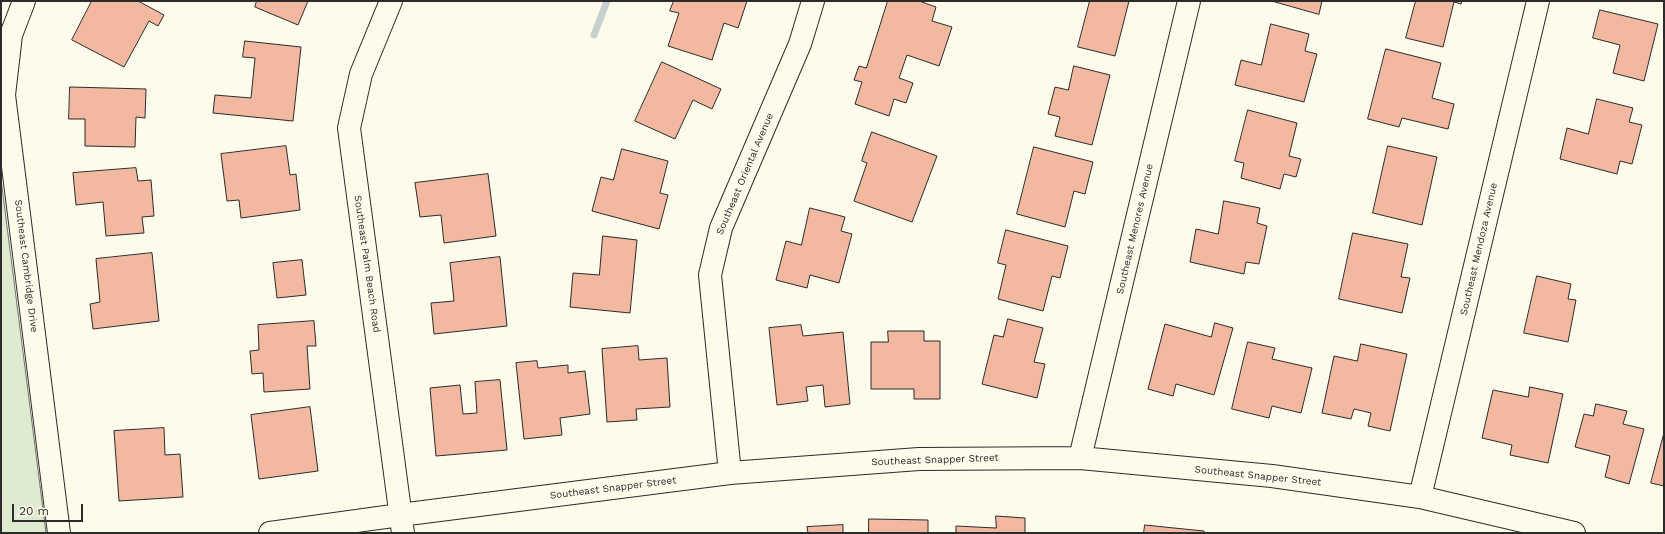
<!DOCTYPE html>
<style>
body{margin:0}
#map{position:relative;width:1665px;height:534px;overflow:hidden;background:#fdfbea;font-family:"Work Sans",sans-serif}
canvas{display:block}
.frame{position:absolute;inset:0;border:2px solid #2b2b2b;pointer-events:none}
.scale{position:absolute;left:12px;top:504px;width:71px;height:18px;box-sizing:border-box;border:2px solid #2b2b2b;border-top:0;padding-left:5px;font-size:12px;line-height:14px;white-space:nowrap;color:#2b2b2b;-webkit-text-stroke:3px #fdfbea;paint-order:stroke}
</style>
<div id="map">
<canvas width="1665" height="534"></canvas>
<div class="frame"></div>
<div class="scale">20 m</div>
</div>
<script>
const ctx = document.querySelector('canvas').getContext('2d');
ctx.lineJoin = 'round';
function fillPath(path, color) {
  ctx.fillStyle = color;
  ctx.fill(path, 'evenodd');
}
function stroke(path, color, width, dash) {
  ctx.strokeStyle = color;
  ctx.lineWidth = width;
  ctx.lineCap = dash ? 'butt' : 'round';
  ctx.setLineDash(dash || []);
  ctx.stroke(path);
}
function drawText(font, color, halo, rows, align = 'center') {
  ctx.font = font + ' "Work Sans",sans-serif';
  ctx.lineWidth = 3;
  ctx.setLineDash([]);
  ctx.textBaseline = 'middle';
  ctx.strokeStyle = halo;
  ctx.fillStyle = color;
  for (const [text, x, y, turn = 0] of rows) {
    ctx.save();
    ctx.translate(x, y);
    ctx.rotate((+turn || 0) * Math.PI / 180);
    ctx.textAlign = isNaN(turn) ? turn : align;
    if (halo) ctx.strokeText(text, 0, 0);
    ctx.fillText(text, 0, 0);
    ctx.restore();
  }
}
const green = new Path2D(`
 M1,179L46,533H1Z`);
const stream = new Path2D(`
 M594,35L607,1`);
const building = new Path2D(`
 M92,1H138L164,15L158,26L149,21L124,67L72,40Z
 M257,1H308L298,25L255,7Z
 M674,1H747L738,28L724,23L712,60L668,46L679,13L670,11Z
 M888,1H919L936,7L932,21L952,27L939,66L907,55L899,78L913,83L906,103L894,99L889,116L855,104L862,82L854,80L859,66L866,68Z
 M1090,1H1129L1115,56L1078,47Z
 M1272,1H1322L1319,14Z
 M1416,1H1462L1461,4L1454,2L1443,47L1406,38Z
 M1600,10L1658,24L1644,81L1613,73L1620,45L1593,38Z
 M1271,24L1309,34L1305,51L1317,54L1304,102L1235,85L1241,60L1261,65Z
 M245,41L301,47L293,121L213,113L215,95L251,98L255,58L243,57Z
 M1386,49L1441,63L1432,98L1454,104L1448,129L1402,118L1399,127L1368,119Z
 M662,62L721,89L712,109L693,100L675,139L635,121Z
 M1074,66L1110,75L1092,145L1055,136L1060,117L1048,114L1055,87L1068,90Z
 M70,87L146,89L145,118L136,117L135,147L85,146V119H69Z
 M1597,99L1633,108L1629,122L1642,125L1632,164L1620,161L1617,174L1560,159L1567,128L1588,134Z
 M1248,110L1297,123L1289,156L1301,159L1296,177L1284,174L1280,189L1241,178L1244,163L1235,161Z
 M872,132L937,156L912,222L854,201L867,163L862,161Z
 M286,146L290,175L296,174L300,210L241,218L239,200L227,201L221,154Z
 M1388,146L1437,157L1422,225L1373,213Z
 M1034,147L1093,162L1085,194L1074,191L1065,227L1017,214Z
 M622,149L668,161L660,193L668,195L659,229L592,211L601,177L613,180Z
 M136,168L138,181L151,180L154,216L142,217L144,233L106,236L103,202L76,205L73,173Z
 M488,174L496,236L444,243L441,215L420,217L415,183Z
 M1224,201L1260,208L1257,223L1267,226L1259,264L1246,262L1244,274L1190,262L1196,229L1218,234Z
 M810,208L845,217L841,231L852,234L839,283L810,275L807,288L776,280L786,241L801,245Z
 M1006,230L1068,246L1060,278L1052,276L1043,311L998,299L1006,265L998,263Z
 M1353,233L1408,244L1401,277L1410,278L1402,313L1339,299Z
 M603,236L637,240L630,313L570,307L573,273L599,275Z
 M152,253L159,321L93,329L90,304L100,302L96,259Z
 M500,257L507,326L434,334L431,303L454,301L450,263Z
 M302,260L306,295L277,298L273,263Z
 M1537,276L1571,284L1568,299L1576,300L1568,342L1524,333Z
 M1008,319L1043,328L1034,362L1045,364L1037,398L982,384L994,335L1003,337Z
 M314,321L316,346H307L310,389L264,392L263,373L252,374L250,351L259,350L258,325Z
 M1215,323L1233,328L1214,395L1176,384L1173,396L1148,389L1165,324L1211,337Z
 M801,325L803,336L843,332L850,404L825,407L823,385L806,387L808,401L777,405L769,328Z
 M888,331H924V341H940V399H914V389H871V342H888Z
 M1248,342L1275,348L1272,359L1312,368L1301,413L1272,406L1269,418L1232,409Z
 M1361,344L1407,354L1390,431L1368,426L1371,413L1354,409L1351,419L1322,413L1334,356L1357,361Z
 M638,346L639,360L667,358L670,407L636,409L637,420L607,422L602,349Z
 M537,361L538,368L568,365V373L585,371L590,414L560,418L562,435L524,439L516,363Z
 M500,380L507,450L436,456L430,388L460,385L463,414L477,413L475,382Z
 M1530,387L1563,394L1548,463L1510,455L1512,445L1482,438L1493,390L1528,397Z
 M1596,404L1627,411L1623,424L1644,429L1629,484L1605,477L1610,456L1575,447L1584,414L1593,416Z
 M310,407L318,471L259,479L251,415Z
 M164,428L165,455L180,454L183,497L119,501L114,431Z
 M1664,433V486L1651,483Z
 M996,516L1025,518V533H956V526L996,528Z
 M869,519L928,520V533H869Z
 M843,525V533H808L807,527Z
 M1145,525L1174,528L1204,531V533H1144Z`);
const minor = new Path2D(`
 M24,1L11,35L4,95L59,533
 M391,1L361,74L349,128L403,533
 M1080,458L1189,1
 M730,473L710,275L721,228L800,44L813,1
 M1420,497L1538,1
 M270,533L400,515L730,473L919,459L1080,458L1272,476L1420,497L1574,533`);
const streetNames = [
 ["Southeast Oriental Avenue",745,174,-67],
 ["Southeast Menores Avenue",1135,229,-77],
 ["Southeast Mendoza Avenue",1479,249,-77],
 ["Southeast Palm Beach Road",367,264,82],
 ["Southeast Cambridge Drive",26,266,83],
 ["Southeast Snapper Street",935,460,-2],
 ["Southeast Snapper Street",1258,476,6],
 ["Southeast Snapper Street",613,488,-7]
];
fillPath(green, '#deebd1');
stroke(green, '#74746e', 1);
stroke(stream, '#c7d0d0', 7);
fillPath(building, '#f2b8a0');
stroke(building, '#2b2b2b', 1);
stroke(minor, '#2b2b2b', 24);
stroke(minor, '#fdfbea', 22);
drawText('10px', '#2b2b2b', '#fdfbea', streetNames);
</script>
